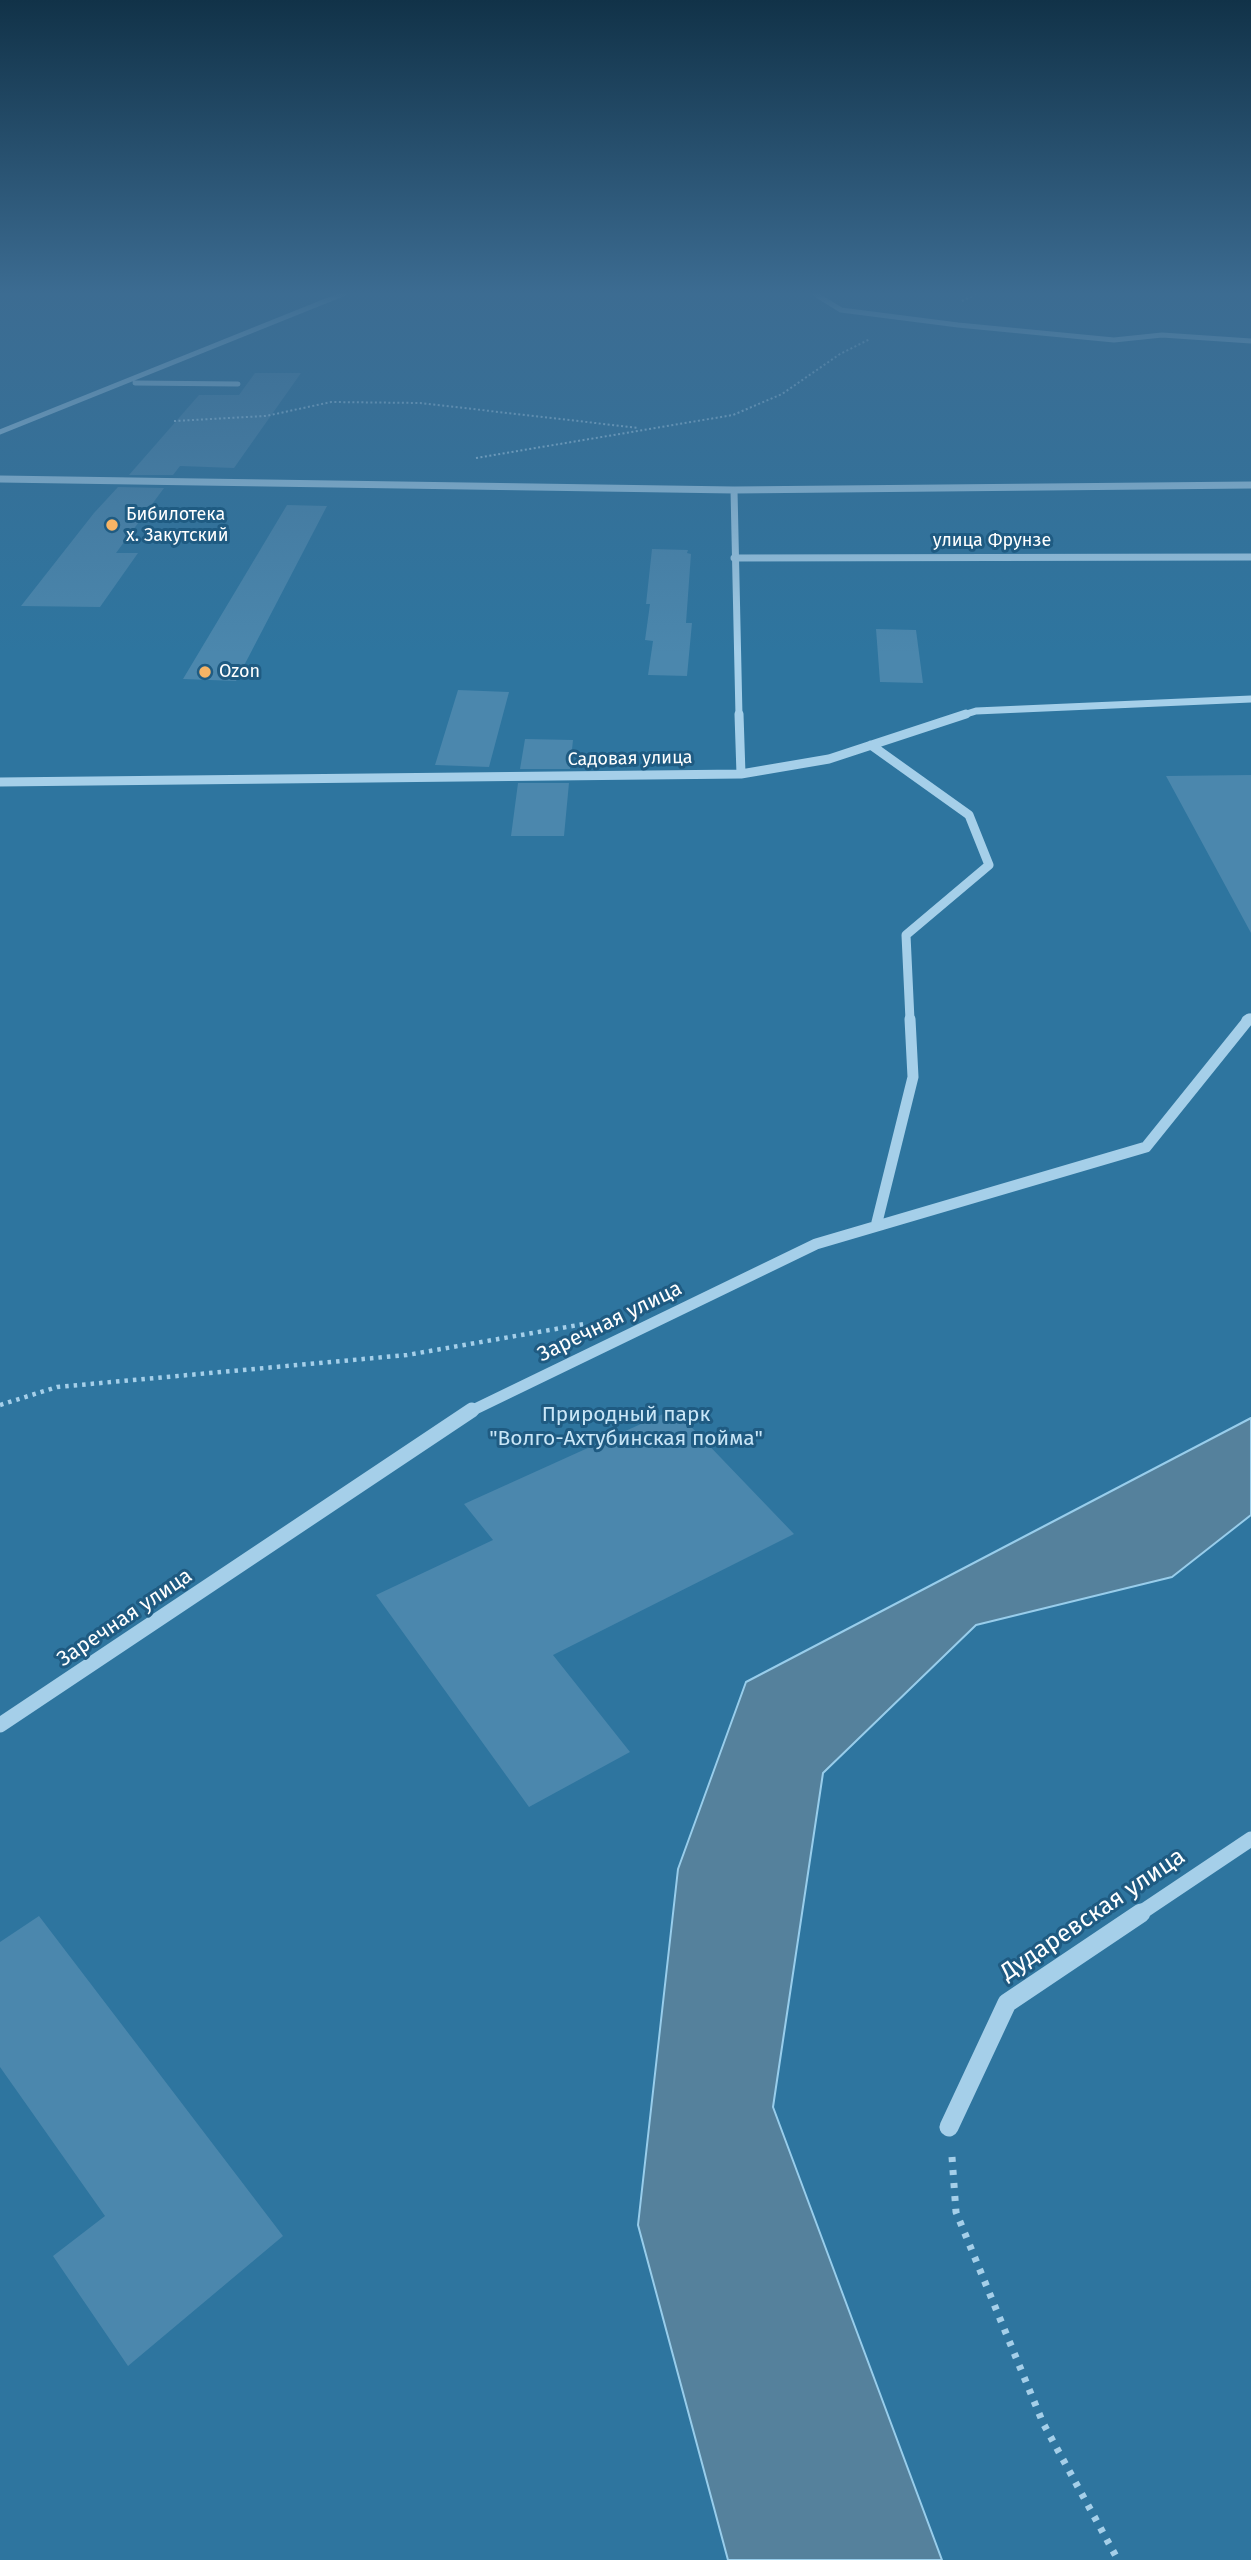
<!DOCTYPE html>
<meta charset="utf-8">
<style>
body{margin:0}
canvas{display:block;background:#1f5b82}
</style>
<canvas width="1251" height="2560"></canvas>
<script>
const ctx = document.querySelector('canvas').getContext('2d');
ctx.lineJoin = 'round';
function fillPath(path, color) {
  ctx.fillStyle = color;
  ctx.fill(path, 'evenodd');
}
function stroke(path, color, width, dash) {
  ctx.strokeStyle = color;
  ctx.lineWidth = width;
  ctx.lineCap = dash ? 'butt' : 'round';
  ctx.setLineDash(dash || []);
  ctx.stroke(path);
}
function drawText(font, color, halo, rows, align = 'center') {
  ctx.font = font + ' "Fira Sans",sans-serif';
  ctx.lineWidth = 6;
  ctx.setLineDash([]);
  ctx.textBaseline = 'middle';
  ctx.strokeStyle = halo;
  ctx.fillStyle = color;
  for (const [text, x, y, turn = 0] of rows) {
    ctx.save();
    ctx.translate(x, y);
    ctx.rotate((+turn || 0) * Math.PI / 180);
    ctx.textAlign = isNaN(turn) ? turn : align;
    if (halo) ctx.strokeText(text, 0, 0);
    ctx.fillText(text, 0, 0);
    ctx.restore();
  }
}
const green = new Path2D(`
 M0,294H1251V2560H0Z`);
const water = new Path2D(`
 M1251,1418V1515L1172,1577L976,1625L823,1773L773,2107L942,2560H728L638,2225L678,1869L746,1682Z`);
const building = new Path2D(`
 M255,373H301L234,468L180,466L173,475H129L199,395H239Z
 M118,487L164,488L116,553H138L100,607L21,606L94,513Z
 M287,505L327,506L236,681L183,679Z
 M652,549L688,550L687,553L691,554L686,623H692L687,676L648,675L653,641L645,640L650,604H646Z
 M876,629L916,630L923,683L880,682Z
 M458,690L509,692L489,767L435,765Z
 M525,739L573,740L570,769H520Z
 M1251,775V933L1166,776Z
 M518,783H569L564,836H511Z
 M674,1409L794,1534L553,1655L630,1752L529,1807L376,1595L493,1540L464,1504Z
 M39,1916L283,2236L128,2366L53,2256L105,2216L0,2067V1942Z`);
const pathFar2 = new Path2D(`
 M962,301L977,294
 M174,421L266,416L331,402L420,403L639,428
 M476,458L733,415L782,394L840,354L870,339`);
const pathFar1 = new Path2D(`
 M0,1405L57,1387L407,1355L584,1324`);
const path = new Path2D(`
 M952,2157L956,2212L1043,2423L1118,2560`);
const minorFar5 = new Path2D(`
 M815,294L841,310L958,325L1114,340L1162,335L1251,341
 M135,383L238,384
 M0,432L343,294
 M0,479H29`);
const minorFar4 = new Path2D(`
 M0,479L734,490L1251,485
 M734,490L739,716
 M734,558L1251,557
 M960,716L976,711L1251,699`);
const minorFar3 = new Path2D(`
 M739,714L741,774
 M871,745L969,815L989,865L906,935L910,1020
 M0,782L741,774L829,759L966,714
 M1246,1020L1251,1018`);
const minorFar2 = new Path2D(`
 M876,1226L913,1077L910,1019
 M469,1412L816,1244L1146,1147L1249,1019`);
const minorFar1 = new Path2D(`
 M0,1725L472,1410
 M1139,1914L1251,1839`);
const minor = new Path2D(`
 M949,2127L1007,2003L1141,1913`);
const markers = [
 [112,525,7,"#f7b465"],
 [205,672,7,"#f7b465"]
];
const farPoinames = [
 ["Бибилотека",126,515],
 ["х. Закутский",126,536],
 ["Ozon",219,672]
];
const farStreetnames = [
 ["улица Фрунзе",992,541],
 ["Садовая улица",630,759,-1]
];
const streetNames = [
 ["Заречная улица",610,1322,-26],
 ["Заречная улица",125,1618,-34]
];
const parkNames = [
 ["Природный парк",626,1415],
 ["\"Волго-Ахтубинская пойма\"",626,1439]
];
const nearStreetnames = [
 ["Дударевская улица",1093,1915,-34]
];
fillPath(green, '#2e759f');
fillPath(water, '#55819c');
stroke(water, '#98cdeb', 2);
fillPath(building, '#4b87ad');
stroke(pathFar2, '#a5cfe9', 2, [2, 2.5]);
stroke(pathFar1, '#a5cfe9', 4.5, [3.5, 5]);
stroke(path, '#a5cfe9', 7, [5, 8]);
stroke(minorFar5, '#a5cfe9', 5);
stroke(minorFar4, '#a5cfe9', 7);
stroke(minorFar3, '#a5cfe9', 9);
stroke(minorFar2, '#a5cfe9', 11);
stroke(minorFar1, '#a5cfe9', 15);
stroke(minor, '#a5cfe9', 19);
const sky = ctx.createLinearGradient(0, 0, 0, 653);
sky.addColorStop(0, '#113248');
sky.addColorStop(0.45, '#3c6c92');
sky.addColorStop(1, '#3c6c9200');
ctx.fillStyle = sky;
ctx.fillRect(0, 0, 1251, 653);
for (const [x, y, r, color] of markers) {
  const dot = new Path2D();
  dot.arc(x, y, r, 0, 2 * Math.PI);
  ctx.fillStyle = color;
  ctx.fill(dot);
  stroke(dot, '#1f5b82', 2.5);
}
drawText('18px', '#fff', '#1f5b82', farPoinames, 'left');
drawText('18px', '#fff', '#1f5b82', farStreetnames);
drawText('21px', '#fff', '#1f5b82', streetNames);
drawText('21px', '#c9e6f7', '#1f5b82', parkNames);
drawText('24px', '#fff', '#1f5b82', nearStreetnames);
</script>
